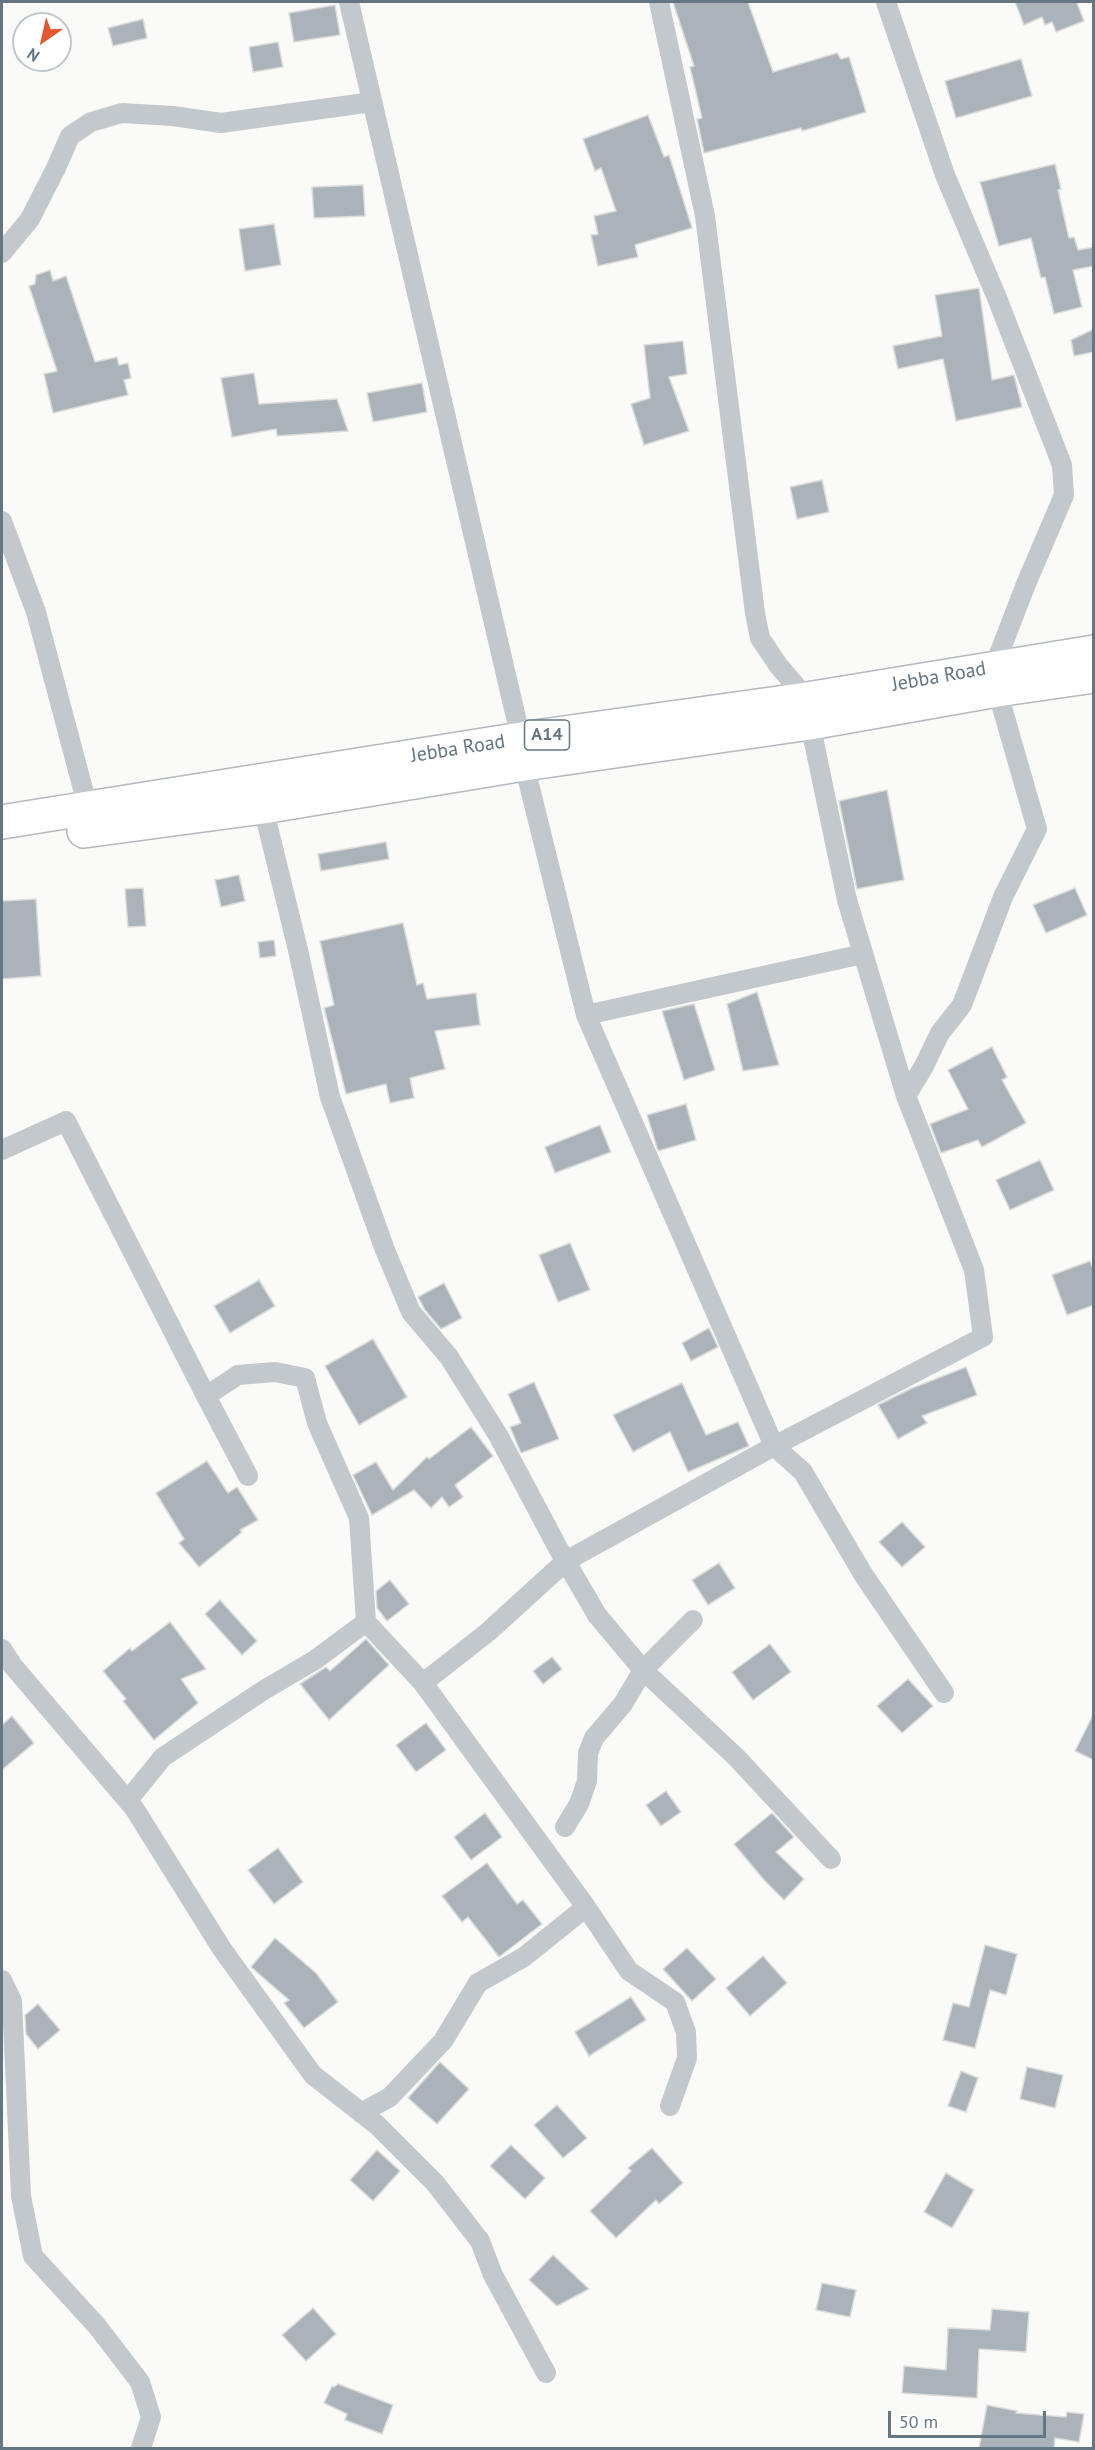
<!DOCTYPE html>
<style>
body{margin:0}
#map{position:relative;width:1095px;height:2450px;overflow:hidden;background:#fafaf8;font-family:"PT Sans",sans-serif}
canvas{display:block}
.frame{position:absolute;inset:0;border:3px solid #657683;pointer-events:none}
.north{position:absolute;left:12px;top:12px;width:60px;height:60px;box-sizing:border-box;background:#fff;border:2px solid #c1c8cd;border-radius:50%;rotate:214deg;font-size:16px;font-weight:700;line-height:24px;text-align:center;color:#657683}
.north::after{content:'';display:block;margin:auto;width:21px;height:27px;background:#e4572e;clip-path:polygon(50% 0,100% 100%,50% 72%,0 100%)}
.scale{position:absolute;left:888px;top:2411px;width:158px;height:27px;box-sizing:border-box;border:3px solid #657683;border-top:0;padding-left:8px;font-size:18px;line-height:21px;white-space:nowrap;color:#657683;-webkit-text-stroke:4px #fff;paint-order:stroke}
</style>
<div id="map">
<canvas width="1095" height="2450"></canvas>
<div class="frame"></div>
<div class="north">N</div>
<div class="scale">50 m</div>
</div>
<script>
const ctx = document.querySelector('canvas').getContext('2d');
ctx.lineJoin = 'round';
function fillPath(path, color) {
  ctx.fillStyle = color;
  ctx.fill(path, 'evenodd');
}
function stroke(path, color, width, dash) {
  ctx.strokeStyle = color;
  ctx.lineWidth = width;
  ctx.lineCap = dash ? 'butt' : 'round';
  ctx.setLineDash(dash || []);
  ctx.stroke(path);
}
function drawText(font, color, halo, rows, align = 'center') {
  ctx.font = font + ' "PT Sans",sans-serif';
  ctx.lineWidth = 6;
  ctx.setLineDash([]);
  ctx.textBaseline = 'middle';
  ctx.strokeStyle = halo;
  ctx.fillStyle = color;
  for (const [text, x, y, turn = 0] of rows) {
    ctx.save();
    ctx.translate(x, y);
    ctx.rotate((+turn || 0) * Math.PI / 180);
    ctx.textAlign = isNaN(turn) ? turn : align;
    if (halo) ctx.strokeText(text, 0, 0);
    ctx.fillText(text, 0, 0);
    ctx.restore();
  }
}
const building = new Path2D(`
 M673,2H748L773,72L837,53L841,59L849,57L866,112L802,131L801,128L704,153L697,119L702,118L690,67L694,66Z
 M1015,2H1079L1077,3L1084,21L1056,32L1052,22L1045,25L1042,17L1024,25Z
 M335,5L340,35L294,42L289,13Z
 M143,19L147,38L113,46L108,28Z
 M278,42L283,67L253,72L249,47Z
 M1021,59L1032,96L956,118L945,81Z
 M648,115L664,157L669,155L692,228L635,245L638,257L598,266L591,235L598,234L594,216L616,211L601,168L595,171L583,139Z
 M1055,164L1061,189L1058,190L1069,238L1074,237L1078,250L1094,247V266L1073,270L1082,307L1054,314L1045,277L1041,278L1031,238L999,246L980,182Z
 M363,185L365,216L314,218L312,187Z
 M274,224L281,265L245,271L239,229Z
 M50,270L53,281L66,276L95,362L117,357L119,365L128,363L131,378L124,380L128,395L53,413L44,374L57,371L29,286L35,284L36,275Z
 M979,288L992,380L1014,375L1022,407L956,421L943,359L898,369L893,346L942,336L935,295Z
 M1094,329V352L1074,356L1071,340Z
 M683,341L687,374L669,377L689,431L644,445L631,404L650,398L644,345Z
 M254,373L259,404L337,399L348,431L277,436L276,429L232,437L221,378Z
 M422,383L427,412L373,422L367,393Z
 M822,480L829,512L797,519L790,487Z
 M887,790L904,880L857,889L839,801Z
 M386,842L389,859L321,871L318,854Z
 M239,875L245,901L221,907L215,880Z
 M143,888L146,926L128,927L125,889Z
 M1075,888L1087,915L1046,933L1033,905Z
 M36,899L41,976L2,979V901Z
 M403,923L417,985L423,983L427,999L476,993L480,1025L435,1031L445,1069L410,1078L414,1098L390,1103L386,1084L346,1094L324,1008L334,1005L320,941Z
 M274,940L276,956L260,958L258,942Z
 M757,992L779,1065L743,1071L727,1004Z
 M694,1004L715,1070L684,1080L662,1011Z
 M992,1047L1007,1077L1002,1080L1026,1123L982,1147L978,1140L941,1153L930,1124L968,1109L948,1070Z
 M686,1104L696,1140L658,1151L647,1115Z
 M600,1125L611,1152L555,1173L545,1147Z
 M1040,1160L1054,1190L1010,1210L996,1180Z
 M570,1243L590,1290L558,1302L539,1255Z
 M1090,1261L1094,1271V1305L1067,1315L1052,1275Z
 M259,1280L275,1306L230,1333L214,1306Z
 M444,1283L462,1318L441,1329L425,1310L418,1297Z
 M709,1328L718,1347L691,1361L682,1343Z
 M373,1339L407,1397L359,1425L325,1366Z
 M966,1367L977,1395L922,1416L927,1423L898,1439L878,1405L910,1389Z
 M534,1382L559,1439L521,1453L510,1427L521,1423L508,1394Z
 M682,1383L706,1435L738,1422L749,1446L688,1472L670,1432L633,1452L613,1415Z
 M471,1427L493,1456L455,1485L463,1497L449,1507L442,1497L431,1508L414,1490L372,1515L353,1475L376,1462L393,1490L427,1457L429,1459Z
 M207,1461L228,1493L237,1487L258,1520L240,1530L242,1532L199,1567L179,1543L184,1539L156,1493Z
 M902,1522L925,1547L902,1567L879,1542Z
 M719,1563L735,1588L708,1605L692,1580Z
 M390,1580L409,1604L387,1621L377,1608L376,1591Z
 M220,1600L257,1641L242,1655L205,1614Z
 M170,1622L206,1669L181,1679L198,1703L154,1740L123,1701L126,1699L103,1671L130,1648L132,1651Z
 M366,1639L389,1665L329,1720L300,1684L326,1667L330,1671Z
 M770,1644L791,1672L753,1700L732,1672Z
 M552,1657L562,1669L543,1684L533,1671Z
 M908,1679L933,1706L902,1733L877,1706Z
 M1094,1713V1760L1075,1751Z
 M12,1716L34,1743L2,1770V1725Z
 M426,1723L446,1750L416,1772L396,1745Z
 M666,1791L681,1812L661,1826L646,1805Z
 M485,1813L502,1837L471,1860L454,1837Z
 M772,1813L794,1837L776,1852L804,1879L784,1900L764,1880L734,1844Z
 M278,1848L303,1882L274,1904L248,1870Z
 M487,1863L517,1904L523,1900L542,1924L499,1957L468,1917L462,1922L442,1896Z
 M275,1938L316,1973L338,2002L304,2028L284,2003L289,2000L251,1967Z
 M985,1945L1017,1954L1006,1995L990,1990L975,2048L943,2040L953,2003L969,2007Z
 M687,1948L716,1979L692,2001L663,1969Z
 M763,1956L787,1983L750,2016L726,1988Z
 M631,1997L646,2020L589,2056L575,2032Z
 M38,2004L60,2030L38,2049L26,2034L25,2015Z
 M440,2062L469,2089L437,2124L408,2098Z
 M1027,2067L1063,2075L1055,2108L1020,2099Z
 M961,2071L978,2078L966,2112L948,2106Z
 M557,2105L587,2138L563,2158L534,2125Z
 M511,2145L545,2178L525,2199L490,2166Z
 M652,2148L683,2183L659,2204L656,2200L616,2238L590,2211L631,2171L628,2168Z
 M377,2150L400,2171L373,2201L350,2180Z
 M946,2173L974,2190L952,2228L924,2212Z
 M553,2255L589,2289L557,2306L529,2280Z
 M822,2283L856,2290L850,2317L816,2310Z
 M313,2308L336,2334L306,2361L282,2335Z
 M992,2309L1029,2312L1026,2352L979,2349L977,2398L902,2393L904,2366L946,2370L948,2328L990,2330Z
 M338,2384L393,2405L382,2434L345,2420L347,2414L324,2403L332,2386L334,2387Z
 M987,2405L1017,2411L1016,2413L1066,2417L1067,2412L1084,2414L1079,2442L1055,2438L1054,2448H979Z`);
const street = new Path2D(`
 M349,2L521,739
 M659,2L705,216L755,613L760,638L778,665L807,699
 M886,2L945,175L997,298L1062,465L1064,495L1026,584L994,667
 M2,253L30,219L56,168L70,136L91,122L122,113L173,116L221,123L372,102
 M2,521L36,612L88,808
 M524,764L586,1015
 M263,807L298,950L330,1097L385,1250L411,1312L449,1357L498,1435L558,1548L597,1615L643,1670L736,1757L831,1859
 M863,954L586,1015L774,1446L803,1472L863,1574L944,1693
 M906,1096L924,1066L940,1033L962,1005L1003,897L1037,829L997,690
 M2,1150L66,1121L206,1396
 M2,1649L13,1666L134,1808L222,1949L313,2075L377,2125L435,2183L480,2241L493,2275L546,2373
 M423,1683L488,1632L566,1561L774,1446L983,1337L974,1270L906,1096L847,900L810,723
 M128,1800L163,1757L264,1690L315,1660L366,1622L359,1518L317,1423L305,1378L275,1372L238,1375L206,1396L248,1476
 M565,1827L579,1804L587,1781L588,1753L594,1738L623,1704L643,1670L693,1620
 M586,1907L629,1971L675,2002L686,2032L687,2058L670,2106
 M2,1980L12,2001L21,2196L33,2256L97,2326L140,2382L151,2417L141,2448
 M361,2113L390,2097L443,2041L478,1983L524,1957L586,1907L423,1683L366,1622`);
const highway = new Path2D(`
 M2,822L521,739L807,699L1094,652
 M84,831L263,807L524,764L810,723L997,690L1094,676`);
const shields = [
 [547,735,45]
];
const shieldNames = [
 ["A14",547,735]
];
const streetNames = [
 ["Jebba Road",939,677,-10],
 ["Jebba Road",458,749,-9]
];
fillPath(building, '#aab3b9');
stroke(building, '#dcdcda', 1.5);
stroke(highway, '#b4b9bd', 36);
stroke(street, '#c3c8cc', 20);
stroke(highway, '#fff', 33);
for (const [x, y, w] of shields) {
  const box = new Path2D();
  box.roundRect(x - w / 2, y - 15, w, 30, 4.5);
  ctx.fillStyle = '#fff';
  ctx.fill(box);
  stroke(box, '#657683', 1.5);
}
drawText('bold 18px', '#657683', null, shieldNames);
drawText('20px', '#657683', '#fff', streetNames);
</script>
